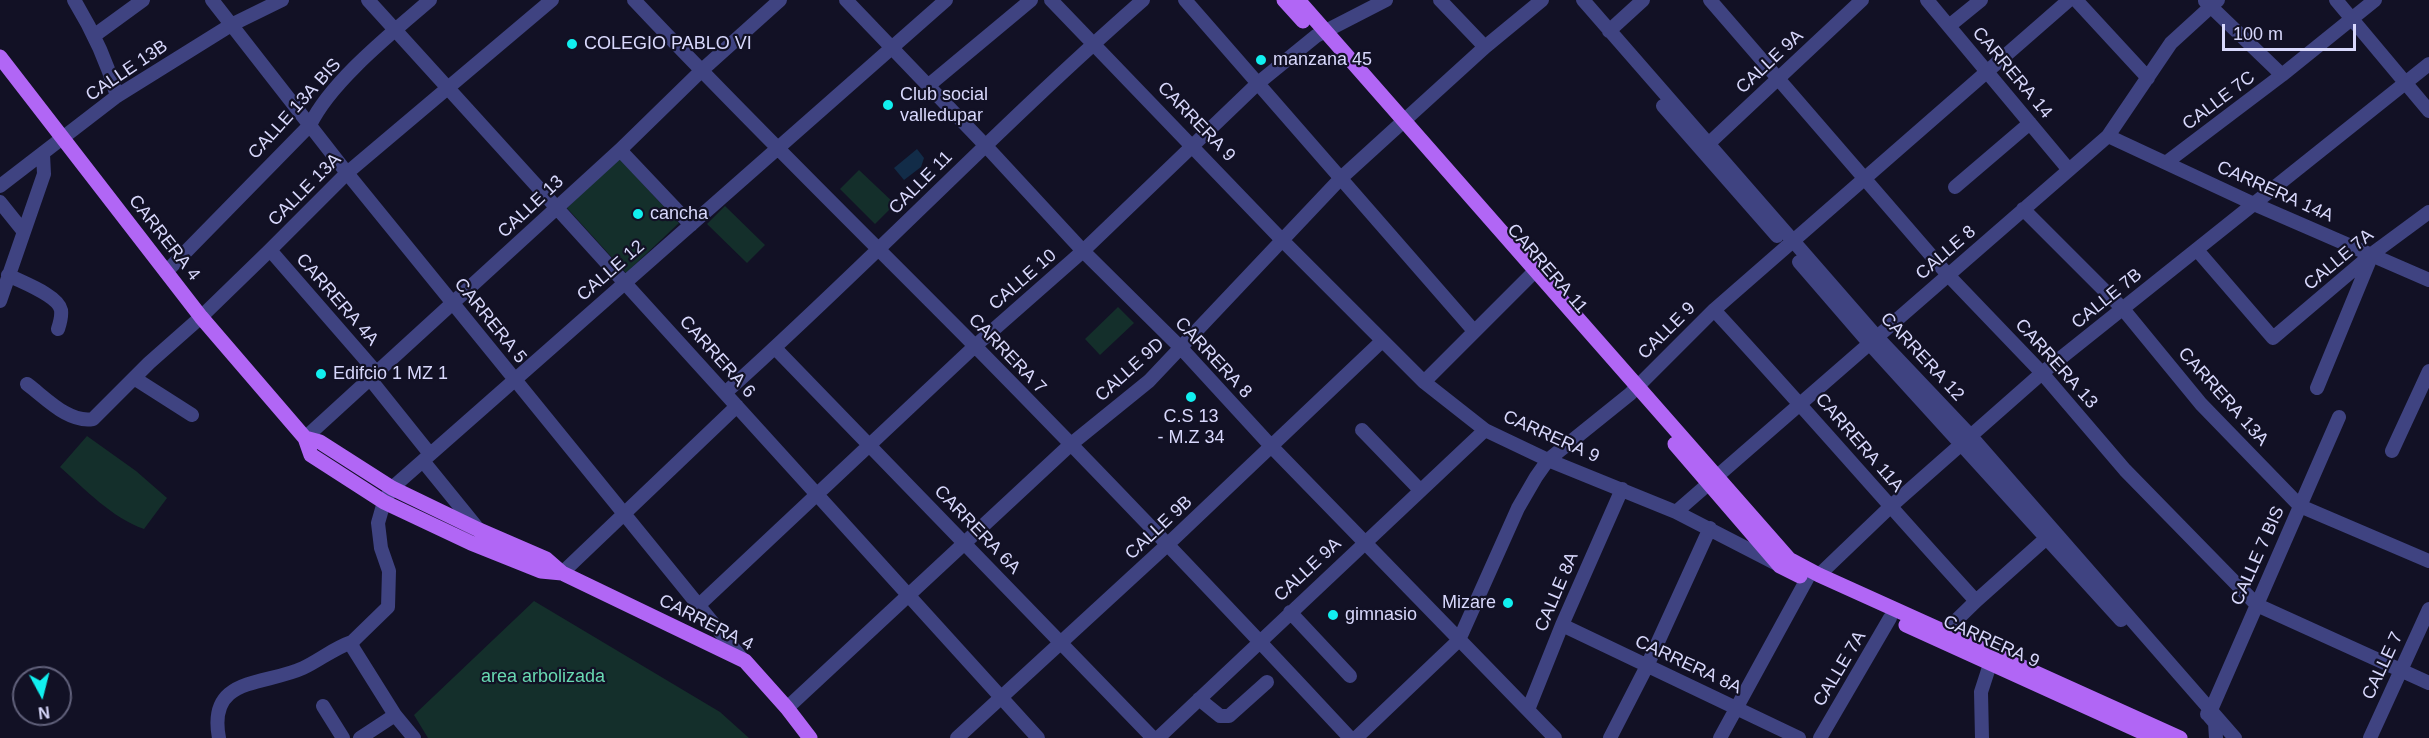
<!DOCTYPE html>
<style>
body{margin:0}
#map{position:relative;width:2429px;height:738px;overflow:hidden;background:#121125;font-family:Arial,sans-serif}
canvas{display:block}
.north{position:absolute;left:12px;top:666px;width:60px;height:60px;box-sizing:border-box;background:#121125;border:2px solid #61617b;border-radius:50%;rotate:173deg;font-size:16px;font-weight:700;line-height:24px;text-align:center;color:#d8d8fc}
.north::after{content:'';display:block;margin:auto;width:21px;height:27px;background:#11efef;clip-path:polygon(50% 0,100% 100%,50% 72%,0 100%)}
.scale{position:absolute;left:2222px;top:24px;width:134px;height:27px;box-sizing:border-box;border:3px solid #d8d8fc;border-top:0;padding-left:8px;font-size:18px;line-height:21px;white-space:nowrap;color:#d8d8fc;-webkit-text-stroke:4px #121125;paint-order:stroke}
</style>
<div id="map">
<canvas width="2429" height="738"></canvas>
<div class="north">N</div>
<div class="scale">100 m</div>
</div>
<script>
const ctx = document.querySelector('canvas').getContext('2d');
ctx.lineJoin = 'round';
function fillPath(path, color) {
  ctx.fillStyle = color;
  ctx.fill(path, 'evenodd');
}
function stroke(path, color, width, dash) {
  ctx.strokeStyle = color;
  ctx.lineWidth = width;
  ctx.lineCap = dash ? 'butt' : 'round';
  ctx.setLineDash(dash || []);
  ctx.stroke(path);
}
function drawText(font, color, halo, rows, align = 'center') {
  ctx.font = font + ' Arial,sans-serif';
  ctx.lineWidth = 4.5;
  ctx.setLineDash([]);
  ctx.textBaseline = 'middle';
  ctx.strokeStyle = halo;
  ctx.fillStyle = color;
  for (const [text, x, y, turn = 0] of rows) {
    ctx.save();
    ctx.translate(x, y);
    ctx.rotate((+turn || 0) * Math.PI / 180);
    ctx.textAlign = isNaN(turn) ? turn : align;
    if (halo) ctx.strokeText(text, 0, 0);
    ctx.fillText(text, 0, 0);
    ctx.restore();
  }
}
const green = new Path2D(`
 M618,157L679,223L626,273L567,208Z
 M859,170L895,204L875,224L840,189Z
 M725,206L765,245L747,263L707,224Z
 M1118,307L1134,323L1100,355L1085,339Z
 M87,436L136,471L167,498L144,529C112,518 85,489 60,467Z
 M534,601L720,712L749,738H428L414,715Z`);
const water = new Path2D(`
 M917,149L924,158L921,167L904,180L894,168Z`);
const minor = new Path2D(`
 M74,0C93,31 107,61 117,96
 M212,0L347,173L743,660
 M368,0L1038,738
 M634,0C745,118 861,231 975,346C1102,475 1227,606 1350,738
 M846,0L985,145L1083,251L1181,348L1271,446L1555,738
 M1051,0L1281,239L1424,382L1485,430L1548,460L1676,512L1777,564
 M1185,0L1474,331
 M1440,0L1485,47
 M1583,0L1877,337L1970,435L2235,738
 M1710,0L1948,275L2042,373L2125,470L2257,605L2429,683
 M1927,0L2069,170
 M2076,0L2148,78
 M2336,0L2429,111
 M2205,1L2282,75
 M1949,26L1981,0
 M1609,31L1643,0
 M95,35L143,0
 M929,85L1031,0
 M1663,106L1777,236
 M2108,136L2254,204L2429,280
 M1704,148L1862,0
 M620,150L691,225
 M2167,162L2282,75L2375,0
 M0,186L117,96L231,25L282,0
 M1955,187L2030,123
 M0,202L24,232
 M2023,209L2123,309L2201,404L2300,506L2429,561
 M270,250L377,373
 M2197,250L2273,338L2372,254L2429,212
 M1799,262L1869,343L2121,620
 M166,272L310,125C331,81 393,32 430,0
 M8,275C21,282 58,295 61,310C62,317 60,323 58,329
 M0,301L44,174L43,154
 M1714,310C1803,406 1888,505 1976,601
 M775,348L1153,738
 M134,378L192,415
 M370,379L430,454
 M1424,382L1535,271
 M27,384C46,398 68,423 93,419L149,363L201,317L270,250L347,173L552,0
 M2317,388L2371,257
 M725,393C868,265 999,126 1143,0
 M1362,430L1420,490
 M305,438L620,150L701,71L780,0
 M2392,451L2429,371
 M423,461L479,530
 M1676,512L2108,136L2171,43L2218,0
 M562,573L737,406
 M1819,575L1890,507L2042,373L2429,64
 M698,606L975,346L1083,251L1257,84L1316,36L1386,0
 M1290,612L1350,676
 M1562,625L1799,738
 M1937,639L1976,601L2051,534
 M1199,699L1220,716H1229L1267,682
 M323,706L343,738
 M787,708L1070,445L1149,381L1341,178L1485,47L1542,0
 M1528,710L1562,625L1622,489
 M2207,714L2211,710L2339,417
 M2209,716L2215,723L2216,738
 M219,738C207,676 264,686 303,668C320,660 334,648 352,642
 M360,738L395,715
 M414,738L395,715L353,648L352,642L388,607L389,571L381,548L378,523L384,502L392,488L946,0
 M957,738L1167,545L1382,341
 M1158,738L1485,430
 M1356,738L1459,640L1518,508L1536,477L1548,460L1630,394L1714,310L2069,0
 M1610,738L1647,666L1710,528
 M1720,738L1807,579
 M1820,738L1890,618
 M1982,738L1981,692L1993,655
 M2370,738L2429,609`);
const major = new Path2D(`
 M1284,0L1303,21
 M1298,0L1789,559L1819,575L2180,738
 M0,57L201,317L305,438L311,455L384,502L471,543L541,571L562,573
 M305,438L320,442L392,488L479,530L546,559L562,573L745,661L787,708L810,738
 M1675,444L1780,566L1800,576
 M1906,625L2155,738`);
const markers = [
 [572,44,6,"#11efef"],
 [1261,60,6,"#11efef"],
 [888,105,6,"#11efef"],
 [638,214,6,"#11efef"],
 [321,374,6,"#11efef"],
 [1191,397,6,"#11efef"],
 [1508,603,6,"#11efef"],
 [1333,615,6,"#11efef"]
];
const poiNames = [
 ["COLEGIO PABLO VI",584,44],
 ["manzana 45",1273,60],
 ["Club social",900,95],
 ["valledupar",900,116],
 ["cancha",650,214],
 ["Edifcio 1 MZ 1",333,374],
 ["C.S 13",1191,417,"center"],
 ["- M.Z 34",1191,438,"center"],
 ["Mizare",1496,603,"right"],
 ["gimnasio",1345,615]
];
const streetNames = [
 ["CALLE 9A",1770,62,-43],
 ["CALLE 13B",127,71,-34],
 ["CARRERA 14",2012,73,50],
 ["CALLE 7C",2219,101,-37],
 ["CALLE 13A BIS",295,109,-48],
 ["CARRERA 9",1196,122,46],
 ["CALLE 11",921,183,-45],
 ["CALLE 13A",305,190,-45],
 ["CARRERA 14A",2275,192,24],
 ["CALLE 13",531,207,-43],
 ["CARRERA 4",164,238,52],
 ["CALLE 8",1946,253,-41],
 ["CALLE 7A",2339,260,-40],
 ["CARRERA 11",1547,269,49],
 ["CALLE 12",611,271,-41],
 ["CALLE 10",1023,280,-41],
 ["CALLE 7B",2107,299,-39],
 ["CARRERA 4A",337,300,49],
 ["CARRERA 5",490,321,51],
 ["CALLE 9",1667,331,-45],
 ["CARRERA 7",1007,354,46],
 ["CARRERA 6",717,357,48],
 ["CARRERA 12",1922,357,47],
 ["CARRERA 8",1213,358,47],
 ["CARRERA 13",2056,364,48],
 ["CALLE 9D",1130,370,-42],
 ["CARRERA 13A",2223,397,48],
 ["CARRERA 9",1551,437,24],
 ["CARRERA 11A",1859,443,49],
 ["CALLE 9B",1159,528,-43],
 ["CARRERA 6A",977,530,46],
 ["CALLE 7 BIS",2258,556,-66],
 ["CALLE 9A",1308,570,-43],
 ["CALLE 8A",1557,592,-67],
 ["CARRERA 4",706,623,27],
 ["CARRERA 9",1991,642,24],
 ["CARRERA 8A",1688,665,25],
 ["CALLE 7",2383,666,-65],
 ["CALLE 7A",1840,669,-59]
];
const parkNames = [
 ["area arbolizada",543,677]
];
fillPath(green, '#142f2b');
fillPath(water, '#122c48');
stroke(minor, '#3f4381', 14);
stroke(major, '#b166f5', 15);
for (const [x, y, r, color] of markers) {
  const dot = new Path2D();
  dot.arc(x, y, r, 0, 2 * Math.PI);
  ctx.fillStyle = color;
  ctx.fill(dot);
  stroke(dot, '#121125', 2);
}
drawText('18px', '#d8d8fc', '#121125', poiNames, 'left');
drawText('18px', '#d8d8fc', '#121125', streetNames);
drawText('18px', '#68d8b1', '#121125', parkNames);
</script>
